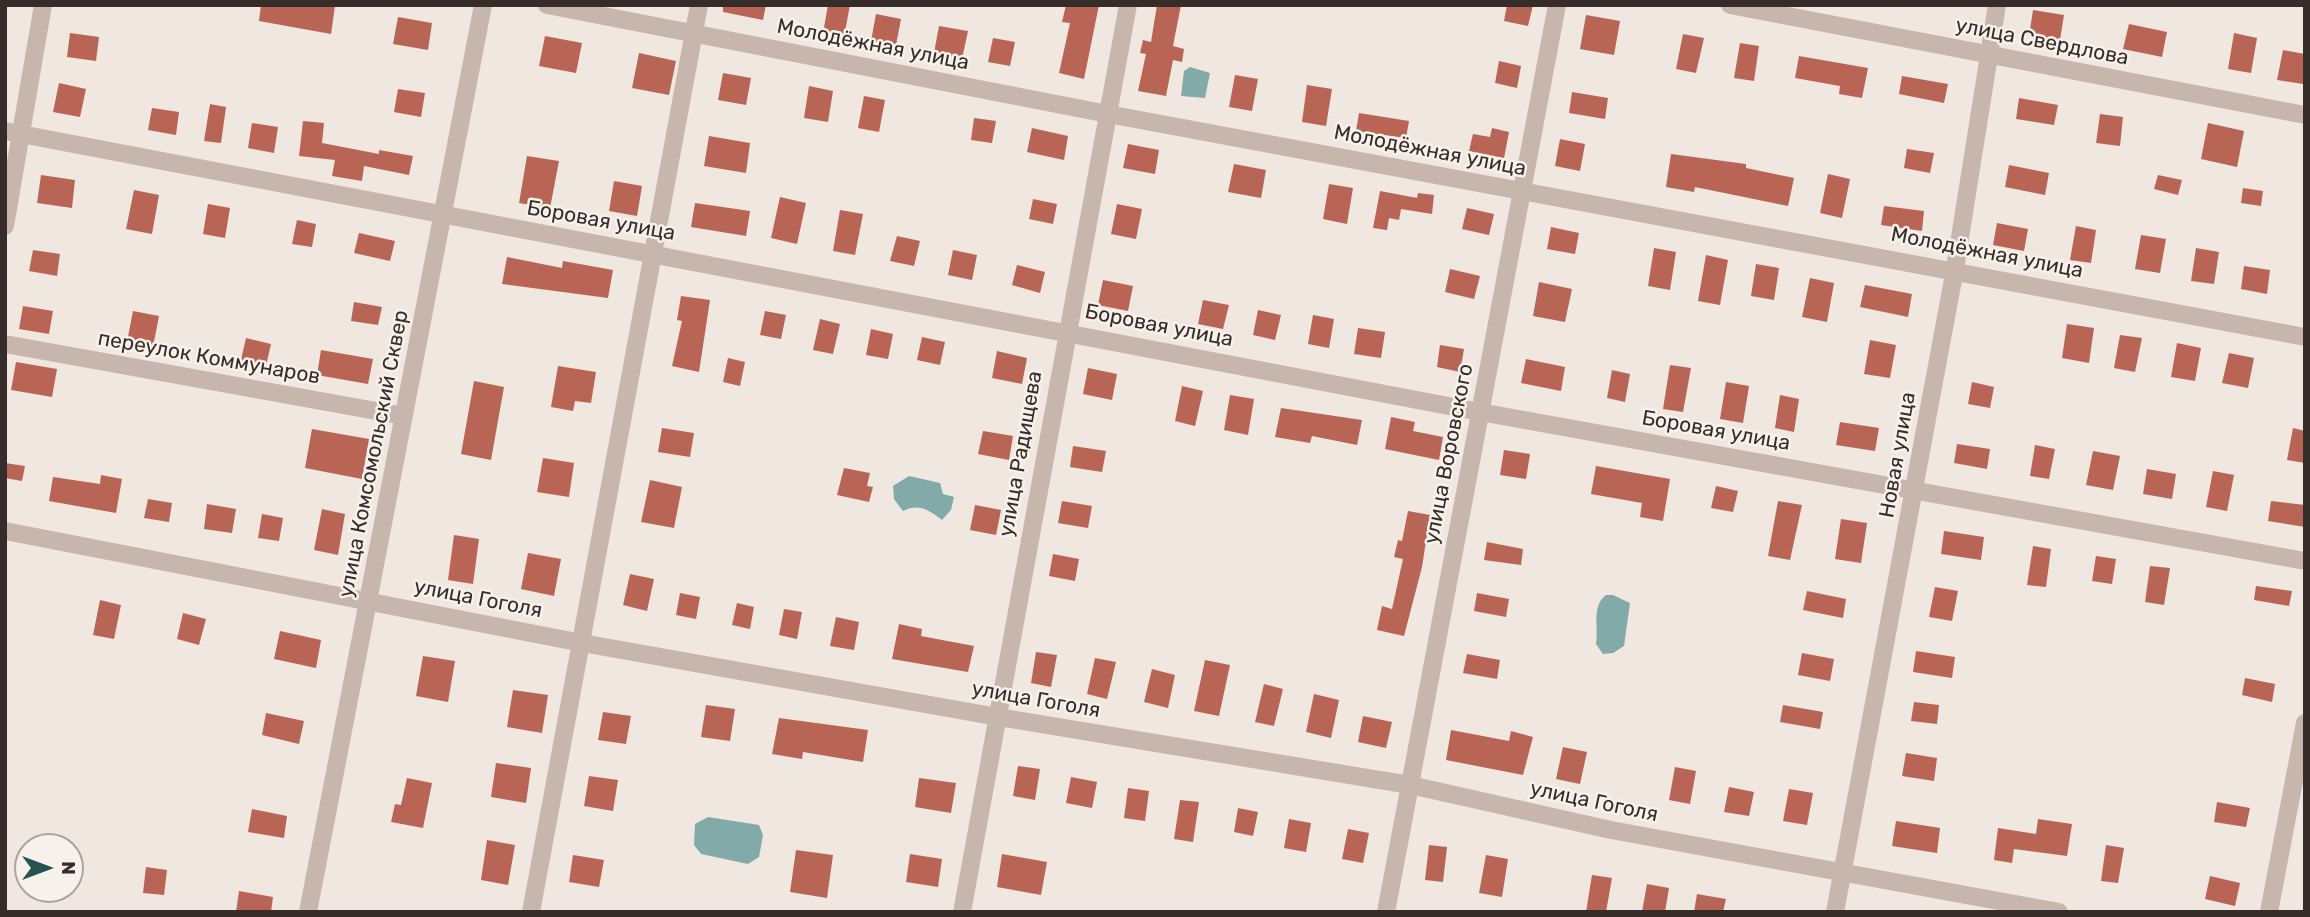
<!DOCTYPE html>
<meta charset="utf-8">
<style>
body{margin:0}
#map{position:relative;width:2310px;height:917px;overflow:hidden;background:#f0e7e0;font-family:Rubik,sans-serif}
canvas{display:block}
.frame{position:absolute;inset:0;border:7px solid #362d2a;pointer-events:none}
.north{position:absolute;left:14px;top:833px;width:70px;height:70px;box-sizing:border-box;background:#f8f1eb;border:2px solid #aaa39e;border-radius:50%;rotate:90deg;font-size:19px;font-weight:700;line-height:28px;text-align:center;color:#362d2a}
.north::after{content:'';display:block;margin:auto;width:24px;height:32px;background:#255352;clip-path:polygon(50% 0,100% 100%,50% 72%,0 100%)}
</style>
<div id="map">
<canvas width="2310" height="917"></canvas>
<div class="frame"></div>
<div class="north">N</div>
</div>
<script>
const ctx = document.querySelector('canvas').getContext('2d');
ctx.lineJoin = 'round';
function fillPath(path, color) {
  ctx.fillStyle = color;
  ctx.fill(path, 'evenodd');
}
function stroke(path, color, width, dash) {
  ctx.strokeStyle = color;
  ctx.lineWidth = width;
  ctx.lineCap = dash ? 'butt' : 'round';
  ctx.setLineDash(dash || []);
  ctx.stroke(path);
}
function drawText(font, color, halo, rows, align = 'center') {
  ctx.font = font + ' Rubik,sans-serif';
  ctx.lineWidth = 5;
  ctx.setLineDash([]);
  ctx.textBaseline = 'middle';
  ctx.strokeStyle = halo;
  ctx.fillStyle = color;
  for (const [text, x, y, turn = 0] of rows) {
    ctx.save();
    ctx.translate(x, y);
    ctx.rotate((+turn || 0) * Math.PI / 180);
    ctx.textAlign = isNaN(turn) ? turn : align;
    if (halo) ctx.strokeText(text, 0, 0);
    ctx.fillText(text, 0, 0);
    ctx.restore();
  }
}
const water = new Path2D(`
 M1190,67L1210,73L1205,98L1181,96L1184,71Z
 M909,476L940,483L943,494L954,497L951,510L942,520C929,510 919,503 903,511L894,499L893,486Z
 M1606,595H1613L1630,603L1624,646L1613,653L1603,654L1596,644C1599,628 1591,606 1606,595Z
 M708,817L759,825L763,835L759,857L748,864L701,854L694,845L695,824Z`);
const building = new Path2D(`
 M261,5L335,6L331,34L259,21Z
 M723,5H766L763,20L723,12Z
 M828,5H850L844,37L823,33Z
 M1066,5H1099L1084,79L1059,73L1070,23L1062,22Z
 M1157,5H1181L1173,46L1184,49L1182,62L1173,60L1166,96L1138,91L1146,54L1140,53L1143,40L1151,42Z
 M1507,5H1533L1528,26L1504,21Z
 M2033,10L2064,15L2060,40L2029,36Z
 M876,14L901,19L896,45L871,41Z
 M1586,15L1620,21L1614,55L1580,49Z
 M398,17L432,23L428,50L393,44Z
 M2129,24L2167,32L2162,57L2123,49Z
 M939,26L968,31L962,59L934,53Z
 M70,33L99,37L96,61L67,57Z
 M2234,33L2257,38L2251,73L2228,69Z
 M1683,34L1704,38L1696,73L1676,69Z
 M545,36L582,43L576,73L539,66Z
 M993,38L1015,42L1010,66L988,62Z
 M1740,43L1759,46L1754,81L1734,78Z
 M2283,50L2305,54L2303,84L2277,80Z
 M639,53L676,61L669,95L632,88Z
 M1799,56L1868,68L1862,98L1839,94L1840,86L1795,78Z
 M1499,61L1521,66L1517,88L1495,83Z
 M723,73L751,78L746,105L718,100Z
 M1235,75L1258,79L1252,111L1229,107Z
 M1902,76L1948,84L1944,103L1899,94Z
 M59,83L86,89L80,117L53,112Z
 M1307,85L1332,89L1326,126L1302,122Z
 M809,86L833,91L828,122L804,118Z
 M398,89L425,93L421,117L394,112Z
 M1572,92L1608,98L1605,119L1569,113Z
 M864,96L885,100L879,132L858,128Z
 M2019,98L2058,105L2054,125L2016,119Z
 M210,104L226,107L221,143L204,141Z
 M152,108L179,112L176,135L148,130Z
 M1359,113L1409,121L1406,138L1356,131Z
 M2100,114L2123,117L2120,146L2096,143Z
 M974,118L996,121L992,143L971,140Z
 M303,121L324,123L322,143L379,154V150L413,156L409,175L364,166L362,181L332,176L335,160L299,156Z
 M252,123L278,127L274,153L248,148Z
 M2208,123L2244,131L2237,167L2201,159Z
 M1032,128L1068,136L1064,160L1027,152Z
 M1492,128L1509,132L1504,158L1469,151L1473,134L1490,137Z
 M709,136L750,143L746,173L704,166Z
 M1560,139L1585,144L1580,171L1555,166Z
 M1128,144L1159,150L1155,174L1123,168Z
 M1907,149L1934,153L1930,173L1904,168Z
 M1671,154L1746,164V168L1794,178L1788,206L1695,187L1694,192L1666,187Z
 M527,156L559,161L550,208L519,203Z
 M1234,164L1266,170L1261,198L1228,192Z
 M2009,165L2049,173L2045,195L2005,187Z
 M1828,174L1850,179L1842,218L1820,213Z
 M41,175L75,180L72,208L37,203Z
 M2158,175L2182,180L2178,195L2154,189Z
 M614,181L642,186L637,216L609,211Z
 M1329,184L1353,188L1347,224L1323,219Z
 M2243,188L2263,191L2261,206L2241,203Z
 M134,190L159,195L152,234L126,229Z
 M1380,191L1417,198L1418,193L1434,195L1432,214L1401,209L1399,220L1389,218L1387,230L1373,228Z
 M780,197L806,203L797,244L771,238Z
 M1033,199L1057,204L1053,224L1029,219Z
 M695,203L750,211L746,236L691,227Z
 M208,204L230,208L225,238L203,234Z
 M1117,204L1142,209L1136,239L1111,234Z
 M1884,206L1924,211L1922,231L1881,225Z
 M1467,208L1494,214L1489,235L1462,229Z
 M840,210L863,214L855,255L833,251Z
 M297,220L316,224L312,247L292,244Z
 M1997,223L2028,229L2024,251L1993,245Z
 M2076,226L2096,230L2091,263L2070,260Z
 M1551,227L1579,233L1575,254L1547,249Z
 M359,233L395,241L390,261L354,253Z
 M2141,235L2166,239L2160,273L2135,269Z
 M897,236L920,241L914,266L890,261Z
 M1654,248L1676,252L1670,290L1648,286Z
 M2196,248L2219,252L2214,284L2191,281Z
 M33,250L60,254L57,276L29,271Z
 M953,250L977,255L972,280L948,275Z
 M1706,255L1728,260L1720,305L1698,301Z
 M507,257L562,268L563,261L613,270L608,298L502,284Z
 M1756,264L1779,268L1774,300L1751,296Z
 M1017,265L1045,272L1040,293L1012,285Z
 M2244,266L2270,270L2267,294L2241,289Z
 M1450,269L1480,276L1474,299L1445,292Z
 M1810,278L1834,283L1827,322L1802,317Z
 M1103,280L1133,286L1128,311L1098,305Z
 M1539,282L1572,289L1565,322L1533,316Z
 M1865,285L1912,294L1908,317L1860,307Z
 M681,296L710,300L699,372L672,366L682,321L677,320Z
 M1203,300L1229,305L1223,329L1198,324Z
 M354,302L382,307L378,325L351,321Z
 M23,306L53,311L49,334L19,329Z
 M1258,310L1281,315L1275,340L1253,335Z
 M133,311L159,316L153,347L127,342Z
 M765,311L786,315L781,339L760,335Z
 M1313,315L1334,319L1329,348L1308,344Z
 M820,319L840,324L833,354L813,350Z
 M2067,324L2094,328L2089,363L2062,358Z
 M1358,328L1385,332L1381,358L1354,354Z
 M871,329L893,334L888,359L866,355Z
 M2120,335L2142,338L2135,372L2114,368Z
 M922,337L945,342L940,365L917,360Z
 M246,338L271,344L265,370L240,364Z
 M1870,340L1896,345L1890,378L1864,374Z
 M2177,343L2201,348L2195,381L2171,377Z
 M1440,345L1464,349L1460,372L1437,367Z
 M321,350L373,359L368,384L317,375Z
 M997,351L1027,358L1022,384L992,378Z
 M2229,353L2254,358L2248,388L2222,383Z
 M728,358L745,362L740,386L723,382Z
 M1526,359L1565,367L1561,391L1521,383Z
 M16,362L57,369L52,397L11,390Z
 M1670,365L1691,368L1683,412L1663,409Z
 M558,366L596,372L591,403L575,401L573,411L551,407Z
 M1088,368L1117,374L1112,400L1083,394Z
 M1612,370L1630,374L1625,402L1607,398Z
 M474,381L504,387L491,460L461,454Z
 M1726,382L1749,386L1743,423L1720,419Z
 M1972,382L1994,387L1990,408L1968,404Z
 M1182,386L1203,391L1195,426L1175,421Z
 M1230,395L1254,399L1248,435L1224,430Z
 M1780,395L1799,399L1794,432L1775,428Z
 M1281,408L1362,420L1357,445L1312,436L1310,443L1275,437Z
 M1391,417L1415,422L1413,431L1443,437L1439,460L1385,449Z
 M1840,422L1879,428L1875,451L1836,445Z
 M662,428L694,433L690,457L658,452Z
 M2293,428L2305,431V463L2287,460Z
 M312,429L369,439L362,479L305,468Z
 M983,431L1013,436L1009,460L978,454Z
 M1957,444L1990,449L1987,469L1954,463Z
 M2035,445L2055,449L2049,479L2030,476Z
 M1073,446L1106,451L1102,472L1070,467Z
 M1504,450L1530,454L1526,479L1500,475Z
 M2093,451L2120,456L2113,490L2086,485Z
 M543,458L574,463L569,497L537,492Z
 M5,463L25,466L22,481L5,478Z
 M1596,466L1670,479L1663,521L1640,517L1642,503L1591,494Z
 M844,468L870,473L867,486L873,487L869,502L837,495Z
 M2147,469L2176,474L2172,499L2143,494Z
 M2213,471L2234,475L2227,511L2206,507Z
 M101,475L122,479L116,513L49,501L53,477L100,484Z
 M650,480L682,487L674,528L641,522Z
 M1716,486L1738,491L1733,512L1711,508Z
 M148,499L172,503L169,522L144,518Z
 M1062,501L1092,506L1088,528L1058,523Z
 M1778,501L1802,505L1790,560L1768,556Z
 M2271,501L2305,505V527L2268,521Z
 M207,504L236,509L232,533L204,529Z
 M975,505L1001,510L996,535L970,530Z
 M322,509L345,514L338,555L314,550Z
 M1408,511L1430,515L1422,567L1404,636L1377,630L1382,606L1392,609L1403,559L1394,557L1398,540L1402,541Z
 M262,514L283,518L279,541L258,538Z
 M1841,519L1867,523L1861,563L1835,559Z
 M1944,531L1984,537L1981,560L1941,554Z
 M454,535L479,539L473,584L448,580Z
 M1487,542L1523,549L1521,565L1484,560Z
 M2033,546L2051,549L2046,587L2027,585Z
 M528,553L561,559L554,596L521,589Z
 M1053,554L1079,559L1075,581L1049,576Z
 M2096,556L2116,559L2112,584L2092,581Z
 M2150,566L2170,568L2164,605L2145,602Z
 M630,574L654,579L647,611L623,605Z
 M2256,586L2292,591L2289,606L2254,600Z
 M1935,587L1958,591L1952,621L1929,617Z
 M1807,591L1846,599L1843,618L1803,610Z
 M680,593L700,597L696,619L676,615Z
 M1477,593L1509,599L1506,617L1474,611Z
 M100,600L121,605L114,639L93,635Z
 M737,603L754,607L750,629L732,625Z
 M784,609L802,612L797,639L779,635Z
 M183,613L206,619L199,645L177,639Z
 M836,617L859,622L854,650L830,646Z
 M899,624L922,629L921,636L974,646L968,672L892,659Z
 M280,631L321,640L316,668L274,659Z
 M1916,651L1955,657L1952,678L1913,672Z
 M1036,652L1057,655L1051,687L1031,683Z
 M1802,653L1834,659L1830,681L1798,675Z
 M1467,654L1500,660L1497,679L1463,673Z
 M423,656L455,661L448,702L416,696Z
 M1095,658L1116,662L1107,699L1087,694Z
 M1205,660L1230,665L1219,716L1194,711Z
 M1152,669L1175,675L1168,708L1144,702Z
 M2245,678L2275,684L2272,702L2242,695Z
 M1264,684L1283,689L1274,726L1255,722Z
 M513,690L548,695L542,733L507,727Z
 M1314,694L1339,700L1331,738L1306,732Z
 M1914,702L1939,705L1937,724L1911,721Z
 M706,705L735,709L730,741L701,737Z
 M1783,705L1823,712L1820,729L1780,722Z
 M603,712L631,716L626,744L598,740Z
 M266,713L304,721L299,744L262,735Z
 M1363,716L1392,722L1386,748L1358,742Z
 M779,718L868,730L863,762L803,752L802,759L772,754Z
 M1451,730L1509,741L1511,731L1533,737L1523,775L1446,760Z
 M1563,747L1587,752L1580,784L1556,779Z
 M1906,753L1937,758L1934,781L1902,776Z
 M496,763L531,768L526,803L491,797Z
 M1018,766L1040,769L1035,800L1013,796Z
 M1675,767L1696,771L1690,804L1669,800Z
 M589,776L618,780L613,811L584,806Z
 M1071,777L1097,782L1092,808L1066,803Z
 M407,778L432,783L423,828L391,822L395,804L401,805Z
 M919,778L956,783L951,813L915,807Z
 M1729,787L1754,792L1749,816L1724,812Z
 M1128,788L1149,791L1145,821L1124,818Z
 M1789,789L1813,793L1807,825L1783,821Z
 M1180,800L1199,802L1193,842L1174,839Z
 M2217,802L2250,808L2246,827L2214,822Z
 M1238,808L1258,812L1253,836L1234,832Z
 M252,809L287,816L284,838L248,832Z
 M1289,819L1311,823L1306,852L1284,848Z
 M2038,819L2072,824L2067,856L2014,849L2012,863L1994,860L1998,828L2036,834Z
 M1896,821L1940,828L1937,853L1892,846Z
 M1348,829L1369,833L1363,863L1342,859Z
 M487,840L515,845L508,885L481,880Z
 M1429,845L1447,847L1443,882L1425,880Z
 M2106,845L2124,848L2118,883L2101,881Z
 M796,850L833,855L827,898L790,892Z
 M910,854L942,859L938,887L906,882Z
 M1002,854L1047,862L1041,895L997,887Z
 M573,855L604,860L599,887L569,882Z
 M1486,855L1508,859L1502,897L1479,893Z
 M146,867L167,870L164,895L143,893Z
 M1592,875L1612,878L1606,912H1586Z
 M2210,876L2240,883L2235,906L2205,899Z
 M1647,884L1669,888L1665,912H1642Z
 M239,891L273,897L271,912H236Z
 M1697,894L1726,899L1723,912H1694Z`);
const minor = new Path2D(`
 M547,5L1108,114L2305,337
 M1730,5L2305,115
 M5,131L1480,412L2305,561
 M5,226L43,5
 M5,344L404,416
 M5,531L582,643L998,717L1410,785L1611,830L2059,912
 M308,912L483,5
 M531,912L699,5
 M962,912L1128,5
 M1386,912L1557,5
 M1835,912L1955,269L1997,5
 M2269,912L2305,723`);
const streetNames = [
 ["улица Свердлова",2042,42,11],
 ["Молодёжная улица",873,45,11],
 ["Молодёжная улица",1430,151,11],
 ["Боровая улица",601,221,10],
 ["Молодёжная улица",1987,253,11],
 ["Боровая улица",1159,326,11],
 ["переулок Коммунаров",209,358,10],
 ["Боровая улица",1716,431,10],
 ["улица Комсомольский Сквер",374,454,-79],
 ["улица Радищева",1021,454,-80],
 ["улица Воровского",1449,454,-79],
 ["Новая улица",1898,455,-80],
 ["улица Гоголя",478,599,11],
 ["улица Гоголя",1036,700,10],
 ["улица Гоголя",1594,802,12]
];
fillPath(water, '#82aaa8');
fillPath(building, '#b86556');
stroke(minor, '#c7b6ad', 18);
drawText('21px', '#362d2a', '#f8f1eb', streetNames);
</script>
